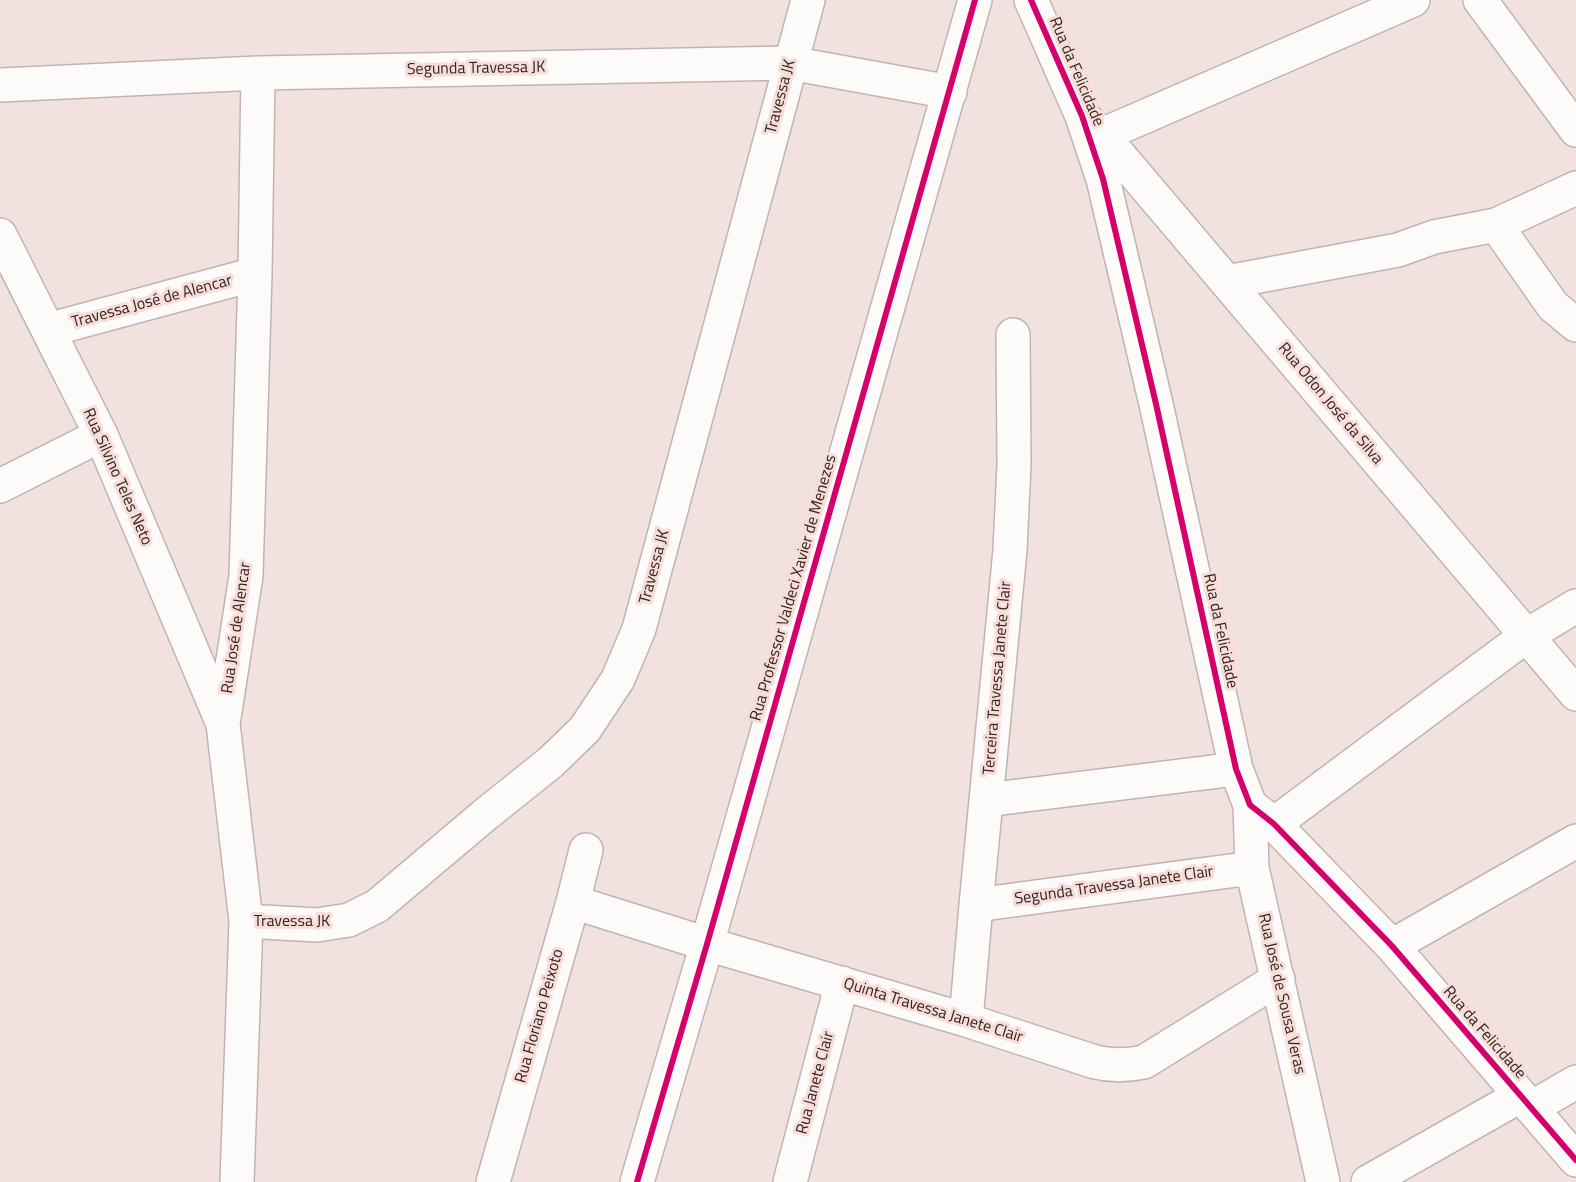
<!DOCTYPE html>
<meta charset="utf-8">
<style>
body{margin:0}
canvas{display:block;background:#f1e2df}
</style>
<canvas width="1576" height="1182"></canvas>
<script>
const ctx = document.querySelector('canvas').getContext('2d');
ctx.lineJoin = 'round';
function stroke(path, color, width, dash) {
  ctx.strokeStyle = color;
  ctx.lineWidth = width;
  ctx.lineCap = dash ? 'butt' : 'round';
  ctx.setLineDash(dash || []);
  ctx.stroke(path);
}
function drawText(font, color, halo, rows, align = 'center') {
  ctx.font = font + ' "Titillium Web",sans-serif';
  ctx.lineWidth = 6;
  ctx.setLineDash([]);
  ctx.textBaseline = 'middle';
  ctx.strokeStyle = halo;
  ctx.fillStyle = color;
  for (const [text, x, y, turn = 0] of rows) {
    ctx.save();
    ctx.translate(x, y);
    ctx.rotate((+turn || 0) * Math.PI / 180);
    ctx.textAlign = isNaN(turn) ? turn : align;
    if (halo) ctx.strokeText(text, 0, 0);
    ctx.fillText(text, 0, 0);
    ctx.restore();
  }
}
const minor = new Path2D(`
 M1031,0L1082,116L1103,179L1156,404L1236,769L1250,805L1274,824L1392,946L1576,1160
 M1480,0L1576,130
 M0,85L258,73L790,63L950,92
 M1089,122L1102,135L1576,694
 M1102,135L1413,0
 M1496,225L1553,306L1576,325
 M0,235L101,435L223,724
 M1227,282L1398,250L1434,237L1496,225L1576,188
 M48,330L255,274
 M0,486L101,435
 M986,800L1236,769
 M1250,805L1252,868L1323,1182
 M1274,824L1526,636L1576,606
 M573,902L707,944L966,1020L1095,1062C1112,1066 1126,1066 1144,1062L1278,979
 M976,905L1252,868
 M246,921L317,925L349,920L377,906L486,814L551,762L585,729L618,679L639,629L808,0
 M1392,946L1576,841
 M966,1020L976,905L1010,550L1014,464L1013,335
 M1531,1108L1576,1082
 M237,1182L246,921L223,724L246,576L255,274L258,73
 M493,1182L573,902L586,850
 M637,1182L707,944L975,0
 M790,1182L842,983
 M1368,1182L1520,1096`);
const cycleway = new Path2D(`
 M1031,0L1082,116L1103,179L1156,404L1236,769L1250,805L1274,824L1392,946L1576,1160
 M637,1182L707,944L975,0`);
const streetNames = [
 ["Segunda Travessa JK",476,69,-1],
 ["Rua da Felicidade",1076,72,67],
 ["Travessa JK",781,97,-75],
 ["Travessa José de Alencar",152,302,-15],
 ["Rua Odon José da Silva",1330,404,50],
 ["Rua Silvino Teles Neto",117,477,66],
 ["Travessa JK",655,567,-75],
 ["Rua Professor Valdeci Xavier de Menezes",794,588,-74],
 ["Rua José de Alencar",237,628,-82],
 ["Rua da Felicidade",1220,631,78],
 ["Terceira Travessa Janete Clair",998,678,-85],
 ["Segunda Travessa Janete Clair",1114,886,-8],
 ["Travessa JK",292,922],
 ["Rua José de Sousa Veras",1281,994,77],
 ["Quinta Travessa Janete Clair",933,1011,17],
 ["Rua Floriano Peixoto",540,1016,-74],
 ["Rua da Felicidade",1484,1033,49],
 ["Rua Janete Clair",816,1083,-75]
];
stroke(minor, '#c0b4b2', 36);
stroke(minor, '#fdfbfa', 33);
stroke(cycleway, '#d6006c', 6);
drawText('16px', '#2f2523', '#f8dcd8', streetNames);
</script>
